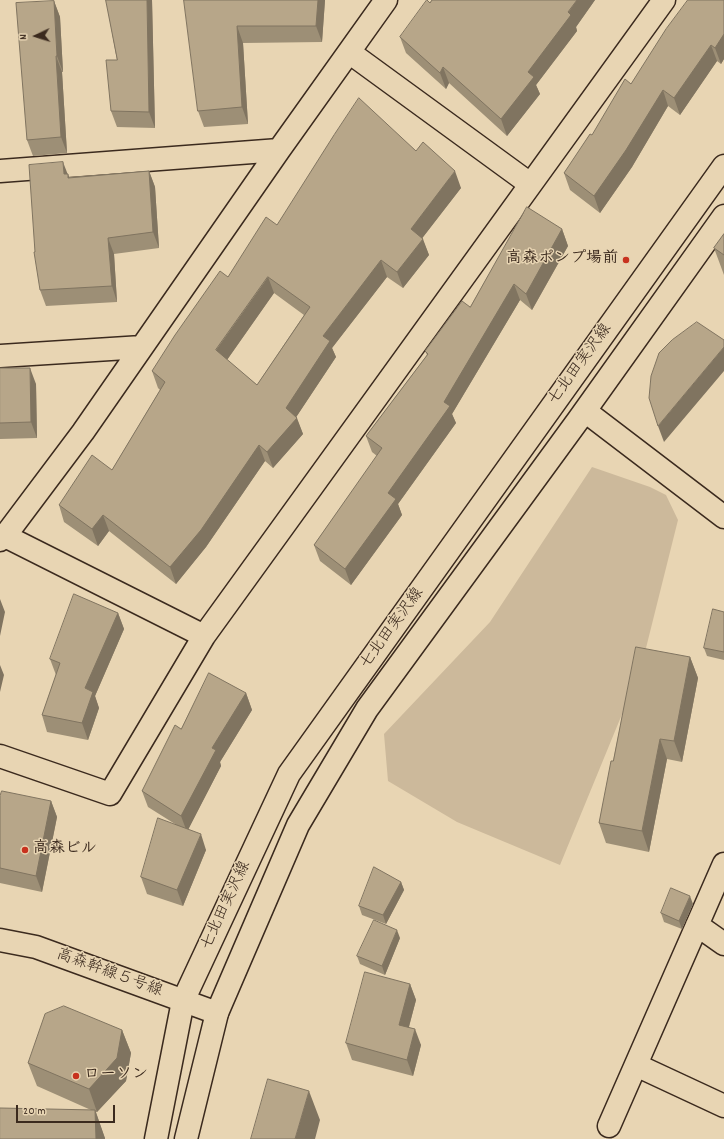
<!DOCTYPE html>
<meta charset="utf-8">
<style>
body{margin:0}
#map{position:relative;width:724px;height:1139px;overflow:hidden;background:#e8d5b3;font-family:Dekko,sans-serif}
canvas{display:block}
.north{position:absolute;left:16px;top:16px;width:40px;height:40px;-webkit-text-stroke:3px #e8d5b3;paint-order:stroke;rotate:266deg;font-size:11px;font-weight:700;line-height:16px;text-align:center;color:#3b2a1e}
.north::after{content:'';display:block;margin:auto;width:14px;height:18px;background:#3b2a1e;clip-path:polygon(50% 0,100% 100%,50% 72%,0 100%)}
.scale{position:absolute;left:16px;top:1105px;width:99px;height:18px;box-sizing:border-box;border:2px solid #3b2a1e;border-top:0;padding-left:5px;font-size:12px;line-height:14px;white-space:nowrap;color:#3b2a1e;-webkit-text-stroke:3px #e8d5b3;paint-order:stroke}
</style>
<div id="map">
<canvas width="724" height="1139"></canvas>
<div class="north">N</div>
<div class="scale">20 m</div>
</div>
<script>
const ctx = document.querySelector('canvas').getContext('2d');
ctx.lineJoin = 'round';
function fillPath(path, color) {
  ctx.fillStyle = color;
  ctx.fill(path, 'evenodd');
}
function stroke(path, color, width, dash) {
  ctx.strokeStyle = color;
  ctx.lineWidth = width;
  ctx.lineCap = dash ? 'butt' : 'round';
  ctx.setLineDash(dash || []);
  ctx.stroke(path);
}
function drawText(font, color, halo, rows, align = 'center') {
  ctx.font = font + ' Dekko,"Klee One",sans-serif';
  ctx.lineWidth = 3;
  ctx.setLineDash([]);
  ctx.textBaseline = 'middle';
  ctx.strokeStyle = halo;
  ctx.fillStyle = color;
  for (const [text, x, y, turn = 0] of rows) {
    ctx.save();
    ctx.translate(x, y);
    ctx.rotate((+turn || 0) * Math.PI / 180);
    ctx.textAlign = isNaN(turn) ? turn : align;
    if (halo) ctx.strokeText(text, 0, 0);
    ctx.fillText(text, 0, 0);
    ctx.restore();
  }
}
const green = new Path2D(`
 M592,467L650,487L666,495L678,520L641,668L560,865L457,822L388,781L384,734L490,622Z`);
const minor = new Path2D(`
 M349,52L530,184
 M0,171L279,150
 M0,356L142,347
 M585,411L724,517
 M5,536L204,636
 M0,540L5,536L83,432L279,150L386,0
 M0,756L110,794L204,636L664,0
 M697,925L724,944
 M636,1065L724,1106
 M609,1126L724,864
 M156,1139L183,1001L289,774L724,166
 M186,1139L217,1013L298,825L367,709L579,419L724,216`);
const tertiary = new Path2D(`
 M0,940L36,947L217,1013`);
const wall = new Path2D(`
 M106,0H152L155,128L117,127L111,111L117,60Z
 M184,0H325L322,42L243,43L248,124L204,127L198,111Z
 M432,0H595L576,27L577,31L536,85L540,94L507,136L449,83L446,89L406,53L400,37Z
 M724,0V59L721,64L717,61L680,115L668,106L632,167L600,213L570,190L564,173L631,84Z
 M54,1L60,17L63,72H62L67,153L33,156L27,140Z
 M416,151L461,188L422,238L429,255L403,288L387,277L332,348L336,357L296,417L303,434L273,468L265,461L206,547L176,584L109,531L98,546L64,522L59,505L112,470L160,390L158,388L152,371L228,277L277,225ZM274,293L304,315L257,385L227,360Z
 M149,171L155,187L159,248L114,254L117,302L46,306L40,290L67,174L69,177Z
 M562,229L568,246L532,310L520,300L452,414L456,423L398,504L402,515L351,585L320,561L314,545L377,456L372,452L366,436L427,355L425,351L470,307Z
 M724,234V275L714,248Z
 M0,368L36,384L37,438L0,439Z
 M724,612V660L707,656L704,648Z
 M118,613L124,629L95,696L99,708L88,740L47,732L42,715L56,675L50,659Z
 M690,657L698,678L682,762L667,759L649,852L606,843L599,823L613,761Z
 M246,693L252,710L220,762L221,766L188,829L206,850L183,906L147,894L141,877L175,824L148,807L142,791L181,729Z
 M0,796L51,801L57,817L42,892L0,883Z
 M401,882L404,890L386,924L362,915L359,906Z
 M693,904L682,929L664,922L661,913Z
 M400,938L385,975L360,964L357,956Z
 M410,984L416,1000L409,1027L421,1045L413,1076L352,1060L346,1043Z
 M122,1030L131,1053L126,1081L97,1112H96L105,1139H0L91,1110L37,1086L28,1063Z`);
const shadedWall = new Path2D(`
 M147,0H152L155,128L149,112Z
 M318,0H325L322,42L316,26Z
 M577,0H595L576,27L577,31L536,85L540,94L507,136L501,119L528,72Z
 M54,1L60,17L63,72L57,56Z
 M237,26L243,43L248,124L242,107Z
 M724,34V59L721,64L715,48Z
 M711,45L717,61L680,115L674,98Z
 M56,56L62,72L67,153L61,137Z
 M443,67L449,83L446,89L440,73Z
 M663,90L668,106L632,167L600,213L594,196Z
 M63,162L68,175V174L74,190L64,174Z
 M149,171L155,187L159,248L153,232Z
 M455,171L461,188L417,245L411,229Z
 M562,229L568,246L532,310L526,294Z
 M108,238L114,254L117,302L112,286Z
 M423,239L429,255L403,288L397,272Z
 M381,260L387,277L332,348L336,357L293,422L297,418L303,434L273,468L267,452L286,408L323,336Z
 M268,277L274,293L222,367L216,350Z
 M514,284L520,300L452,414L456,423L398,504L402,515L351,585L345,569L388,493Z
 M724,347V371L664,442L658,426Z
 M30,368L36,384L37,438L31,422Z
 M259,445L265,461L206,547L176,584L170,567Z
 M103,515L109,531L98,546L92,529Z
 M0,599L5,612L0,636Z
 M118,613L124,629L95,696L99,708L88,740L82,723L85,688Z
 M690,657L698,678L682,762L674,741Z
 M0,665L4,675L0,692Z
 M246,693L252,710L220,762L221,766L187,832L181,816L212,748Z
 M660,739L667,759L649,852L642,831Z
 M51,801L57,817L42,892L36,876Z
 M201,834L206,850L183,906L177,890Z
 M401,882L404,890L386,924L383,915Z
 M690,896L693,904L682,929L679,921Z
 M397,930L400,938L385,975L382,966Z
 M410,984L416,1000L405,1041L399,1025Z
 M415,1029L421,1045L413,1076L407,1060Z
 M122,1030L131,1053L126,1081L97,1112L89,1089Z
 M309,1091L320,1120L315,1139H295Z
 M95,1110L105,1138V1139H96Z`);
const building = new Path2D(`
 M106,0H147L149,112L111,111L106,60H117Z
 M184,0H318L316,26H237L242,107L198,111Z
 M427,0L430,3L432,0H577L568,12L571,15L528,72L534,77L501,119L443,67L440,73L400,37Z
 M688,0H724V34L715,48L711,45L674,98L663,90L626,150L594,196L564,173L590,134L592,135L625,79L631,84L666,29Z
 M54,1L57,56H56L61,137L27,140L16,3Z
 M359,98L416,151L423,142L455,171L411,229L423,239L397,272L381,260L323,336L330,341L286,408L297,418L267,452L259,445L201,530L170,567L103,515L92,529L59,505L92,455L112,470L165,382L152,371L175,335L220,271L228,277L266,217L277,225L334,135ZM268,277L310,307L257,385L216,350Z
 M63,162L64,174H68V178L149,171L153,232L108,238L112,286L40,290L34,252H35L29,165Z
 M527,207L562,229L526,294L514,284L444,402L450,406L388,493L396,499L345,569L314,545L382,448L366,436L428,354L425,351L462,301L470,307Z
 M724,234V255L714,248Z
 M697,322L724,340V347L658,426L649,398L651,376L659,353L672,340Z
 M0,368H30L31,422L0,423Z
 M74,594L118,613L85,688L93,692L82,723L42,715L60,663L50,659Z
 M713,609L724,612V652L704,648Z
 M636,647L690,657L674,741L660,739L642,831L599,823L611,761H613Z
 M209,673L246,693L212,748L216,750L181,816L142,791L175,725L181,729Z
 M2,791L51,801L36,876L0,868V796Z
 M158,818L201,834L177,890L141,877Z
 M374,867L401,882L383,915L359,906Z
 M671,888L690,896L679,921L661,913Z
 M374,920L397,930L382,966L357,956Z
 M365,972L410,984L399,1025L415,1029L407,1060L346,1043Z
 M64,1006L122,1030L117,1058L89,1089L28,1063L45,1014Z
 M268,1079L309,1091L295,1139H251Z
 M0,1108L95,1110L96,1139H0Z`);
const markers = [
 [626,260,4,"#c8321e"],
 [25,850,4,"#c8321e"],
 [76,1076,4,"#c8321e"]
];
const poiNames = [
 ["高森ポンプ場前",618,260,"right"],
 ["高森ビル",33,850],
 ["ローソン",84,1076]
];
const streetNames = [
 ["七北田実沢線",581,365,-54],
 ["七北田実沢線",393,629,-54],
 ["七北田実沢線",227,906,-65],
 ["高森幹線５号線",109,974,20]
];
fillPath(green, '#ccb99b');
stroke(minor, '#3b2a1e', 25);
stroke(tertiary, '#3b2a1e', 25);
stroke(minor, '#e8d5b3', 22);
stroke(tertiary, '#e8d5b3', 22);
fillPath(wall, '#9d8f76');
fillPath(shadedWall, '#807460');
fillPath(building, '#b7a689');
stroke(building, '#807460', 1);
for (const [x, y, r, color] of markers) {
  const dot = new Path2D();
  dot.arc(x, y, r, 0, 2 * Math.PI);
  ctx.fillStyle = color;
  ctx.fill(dot);
  stroke(dot, '#e8d5b3', 1.5);
}
drawText('bold 16px', '#3b2a1e', '#e8d5b3', poiNames, 'left');
drawText('16px', '#3b2a1e', '#e8d5b3', streetNames);
</script>
